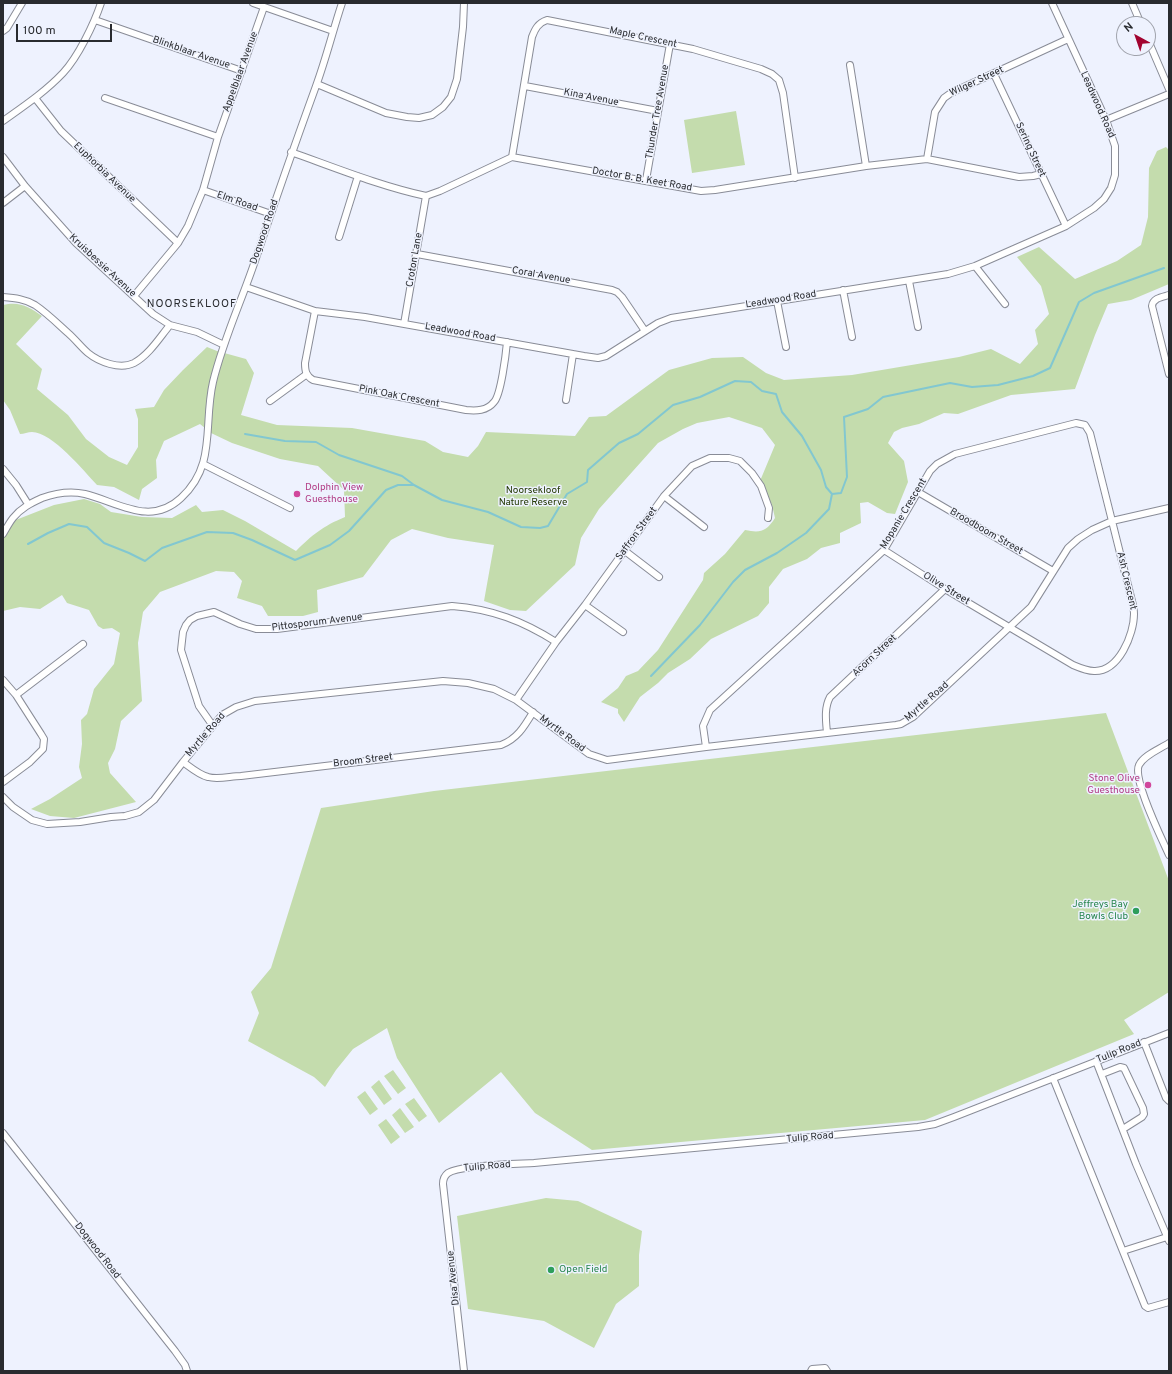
<!DOCTYPE html>
<style>
body{margin:0}
#map{position:relative;width:1172px;height:1374px;overflow:hidden;background:#eef2fe;font-family:Overpass,sans-serif}
canvas{display:block}
.frame{position:absolute;inset:0;border:4px solid #292b2f;pointer-events:none}
.north{position:absolute;left:1116px;top:16px;width:40px;height:40px;box-sizing:border-box;background:#eef2fe;border:1px solid #9fa2ab;border-radius:50%;rotate:320deg;font-size:11px;font-weight:700;line-height:16px;text-align:center;color:#292b2f}
.north::after{content:'';display:block;margin:auto;width:14px;height:18px;background:#a20330;clip-path:polygon(50% 0,100% 100%,50% 72%,0 100%)}
.scale{position:absolute;left:16px;top:24px;width:96px;height:18px;box-sizing:border-box;border:2px solid #292b2f;border-top:0;padding-left:5px;font-size:12px;line-height:14px;white-space:nowrap;color:#292b2f;-webkit-text-stroke:3px #eef2fe;paint-order:stroke}
</style>
<div id="map">
<canvas width="1172" height="1374"></canvas>
<div class="frame"></div>
<div class="north">N</div>
<div class="scale">100 m</div>
</div>
<script>
const ctx = document.querySelector('canvas').getContext('2d');
ctx.lineJoin = 'round';
function fillPath(path, color) {
  ctx.fillStyle = color;
  ctx.fill(path, 'evenodd');
}
function stroke(path, color, width, dash) {
  ctx.strokeStyle = color;
  ctx.lineWidth = width;
  ctx.lineCap = dash ? 'butt' : 'round';
  ctx.setLineDash(dash || []);
  ctx.stroke(path);
}
function drawText(font, color, halo, rows, align = 'center') {
  ctx.font = font + ' Overpass,sans-serif';
  ctx.lineWidth = 3;
  ctx.setLineDash([]);
  ctx.textBaseline = 'middle';
  ctx.strokeStyle = halo;
  ctx.fillStyle = color;
  for (const [text, x, y, turn = 0] of rows) {
    ctx.save();
    ctx.translate(x, y);
    ctx.rotate((+turn || 0) * Math.PI / 180);
    ctx.textAlign = isNaN(turn) ? turn : align;
    if (halo) ctx.strokeText(text, 0, 0);
    ctx.fillText(text, 0, 0);
    ctx.restore();
  }
}
const green = new Path2D(`
 M736,111L745,165L692,173L684,120Z
 M1166,147L1169,150V284L1131,300L1108,304L1095,335L1075,389L1011,395L958,414L944,413L919,424L902,428L894,432L888,443L904,461L908,482L895,514L887,513L868,502L860,503L861,523L840,533V543L821,548L807,559L783,569L769,587V603L758,616L711,639L690,659L668,673L658,683L640,697L624,722L618,713V709L601,702L618,688L626,676L638,671L658,650L703,580L704,573L725,554L745,530C760,533 766,532 775,518L772,505L760,481L775,445L762,428L729,417L697,423L683,429L658,443L599,509L581,538L575,565L526,611L510,610L484,601L494,545L448,538L412,529L391,540L363,577L317,590L318,612L303,616H268L262,606L237,598L242,581L234,572L216,571L160,592L143,612L138,643L142,701L121,721L115,749L108,763L110,773L136,802L74,818L50,816L31,809L50,799L82,778L79,767L82,744L81,720L87,714L94,689L114,664L120,633L112,628L103,629L98,626L89,610L67,603L62,595L40,609L20,607L3,611V525L54,505L84,499L100,504L111,512L142,517L172,518L196,505L202,512L223,510L245,521L296,551C312,535 323,526 345,517L344,490L318,466L280,459L232,443L211,433L200,424L164,441L156,460L157,478L142,489L139,500L114,487L97,485C84,471 52,432 32,432C28,432 24,434 20,434L10,410L3,400V305C20,301 29,307 42,316L16,344L42,369L37,389L68,415L86,439L109,457L127,465L138,447V419L135,409L154,407L164,390L183,370L207,347L217,351L246,359L254,373L241,415L277,425L352,428L425,441L443,452L468,457L478,446L486,432L575,436L589,417L606,416L669,370L712,358L743,357L766,373L784,380L852,375L959,357L991,349L1020,364L1038,344L1035,330L1049,314L1041,286L1017,257L1039,247L1075,279L1117,261L1141,245L1148,217L1149,168L1157,151Z
 M1106,713L1169,881V992L1124,1020L1134,1034L925,1120L592,1150L535,1113L501,1072L439,1123L397,1058L387,1028L353,1049L336,1070L325,1087L314,1077L248,1041L259,1013L251,992L271,968L321,808L434,791Z
 M393,1070L406,1088L398,1094L384,1076Z
 M379,1080L392,1099L384,1105L371,1087Z
 M365,1091L378,1109L370,1115L357,1097Z
 M414,1098L427,1116L419,1122L405,1104Z
 M400,1108L414,1127L405,1133L392,1115Z
 M386,1119L400,1137L391,1144L378,1125Z
 M546,1198L578,1201L642,1231L639,1255V1286L616,1304L594,1348L544,1321L468,1309L457,1216Z`);
const stream = new Path2D(`
 M245,434L285,441L316,442L339,455L402,476L414,485
 M28,544L48,533L69,524L87,527L104,543L129,553L145,561L162,548L207,532L233,533L252,540L295,560L330,545L349,531L386,490L398,485H414L442,500L488,512L521,527L540,528L548,526L567,494L587,482L588,470L619,443L638,434L673,405L700,397L735,381L751,382L762,391L776,394L782,412L802,436L821,470L826,487L832,494L841,493L847,477L844,417L868,409L883,397L950,383L972,387L998,385L1033,376L1050,368L1079,302L1094,293L1164,268
 M651,676L700,625L733,582L745,570L777,553L806,533L829,509L832,494`);
const minor = new Path2D(`
 M253,3L333,31
 M1132,3L1141,24
 M95,20L242,71
 M3,31L7,28L22,3
 M1148,40L1169,89
 M850,65L866,166
 M994,74L1066,226
 M317,84L386,113L407,117L419,118L432,115L443,107L451,97L457,79L463,27L464,3
 M525,86L658,111
 M35,98L61,131L178,243
 M105,98L218,137
 M1106,120L1169,94
 M3,121C24,106 45,92 63,73C78,57 94,24 101,3
 M291,152C336,168 380,186 426,196
 M3,157L25,186L76,243L153,314L170,325L197,332L224,345
 M512,157L532,37C535,29 538,23 547,20L693,49L761,69L772,74L779,80L783,93L795,178
 M927,159L935,112L944,98L951,93L1068,39
 M646,180L670,44
 M203,190L271,214
 M426,196L440,191L512,157L701,191L715,190L866,166L927,159L1019,177L1033,176L1041,174
 M3,203L25,186
 M339,237L358,176
 M417,254L612,290L617,292L622,297L645,331
 M975,266L1005,304
 M909,281L918,327
 M246,287L315,311L365,317L584,356L598,358L606,356L658,323L671,318L948,274L975,266L1066,226L1094,208L1104,199L1111,188L1115,175V146L1106,120L1052,3
 M843,290L852,337
 M1169,295C1162,297 1153,298 1152,306L1169,374
 M134,296L178,243L188,226L203,190L218,137L264,7
 M3,297C15,298 25,299 35,305C47,313 58,324 68,333C75,339 81,347 88,353C99,362 120,370 134,363C149,355 160,337 170,325
 M777,301L786,347
 M315,311L305,363C305,371 306,376 313,380L466,410C476,411 487,411 494,402C501,395 506,353 507,342
 M404,324L426,196
 M566,400L573,354
 M270,401L307,374
 M203,464L290,508
 M3,469L16,485L28,504
 M918,492L1053,571
 M664,496L704,527
 M3,534C6,529 9,523 13,518C21,508 31,503 42,498C56,493 71,491 85,494C118,502 150,527 181,498C217,465 203,425 213,382C223,340 242,300 256,258C275,201 295,144 316,86C326,59 333,30 342,3
 M625,551L659,577
 M585,605L623,632
 M3,680L16,695L41,734L44,739L43,749L30,762L3,782
 M16,695L83,644
 M516,700L556,642L585,605L664,496L692,466L710,458H729L740,461L752,473L761,486L769,508L768,518
 M213,726L199,706L181,650L183,632L186,625L190,620L197,616L214,612L240,624L256,629H277L452,606C492,609 523,621 556,642
 M827,733C826,721 824,708 830,697L945,589
 M1169,743C1160,749 1144,755 1139,765C1132,779 1162,839 1169,855
 M706,747L703,726L710,710L800,628L884,550L930,471L937,464L955,454L1076,423L1085,425L1090,433L1132,601C1133,605 1134,610 1134,614C1134,634 1119,672 1094,671C1087,671 1080,668 1073,665L945,589L884,550
 M183,762C190,767 199,775 208,777C218,780 231,776 241,776L501,745C517,739 524,727 533,712
 M3,797L13,807L32,820L47,824L80,822L111,817L125,816L139,812L154,800L183,762L222,715L236,707L255,701L443,681L468,683L494,689L516,700L589,754L607,760L706,747L896,725L901,724L913,717L1031,607L1068,548L1078,539L1092,530L1112,521L1169,508
 M1144,1042L1166,1098L1169,1101
 M1096,1061L1136,1164L1169,1241
 M1102,1074L1120,1067L1124,1068L1143,1108L1144,1114L1142,1117L1123,1129
 M1053,1078L1145,1306L1148,1308L1169,1302
 M3,1133L175,1351L185,1365L187,1371
 M1123,1251L1167,1237
 M464,1371L443,1184C443,1180 444,1176 448,1173C459,1165 517,1164 534,1163L918,1127L935,1124L954,1117L1169,1033
 M811,1371L812,1369L825,1368L827,1371`);
const markers = [
 [297,494,4,"#d1479c"],
 [1148,785,4,"#d1479c"],
 [1136,911,4,"#2e9e5b"],
 [551,1270,4,"#2e9e5b"]
];
const streetNames = [
 ["Maple Crescent",643,38,12],
 ["Blinkblaar Avenue",191,53,19],
 ["Appelblaar Avenue",241,72,-70],
 ["Wilger Street",977,82,-25],
 ["Kina Avenue",591,98,11],
 ["Leadwood Road",1097,105,66],
 ["Thunder Tree Avenue",658,112,-80],
 ["Sering Street",1030,150,65],
 ["Euphorbia Avenue",104,173,44],
 ["Doctor B. B. Keet Road",642,180,10],
 ["Elm Road",237,202,19],
 ["Dogwood Road",265,232,-71],
 ["Croton Lane",415,260,-80],
 ["Kruisbessie Avenue",102,266,43],
 ["Coral Avenue",541,276,10],
 ["Leadwood Road",781,300,-9],
 ["Leadwood Road",460,333,10],
 ["Pink Oak Crescent",399,397,11],
 ["Mopanie Crescent",904,514,-59],
 ["Broodboom Street",986,532,30],
 ["Saffron Street",637,534,-54],
 ["Ash Crescent",1126,581,77],
 ["Olive Street",946,589,32],
 ["Pittosporum Avenue",317,623,-7],
 ["Acorn Street",875,656,-43],
 ["Myrtle Road",927,702,-41],
 ["Myrtle Road",562,734,37],
 ["Myrtle Road",206,735,-49],
 ["Broom Street",363,761,-7],
 ["Tulip Road",1119,1052,-22],
 ["Tulip Road",810,1138,-5],
 ["Tulip Road",487,1167,-5],
 ["Dogwood Road",97,1251,52],
 ["Disa Avenue",454,1278,-96]
];
const hotelNames = [
 ["Dolphin View",305,488],
 ["Guesthouse",305,500],
 ["Stone Olive",1140,779,"right"],
 ["Guesthouse",1140,791,"right"]
];
const parkNames = [
 ["Noorsekloof",533,491],
 ["Nature Reserve",533,503]
];
const leisureNames = [
 ["Jeffreys Bay",1128,905],
 ["Bowls Club",1128,917],
 ["Open Field",559,1270,"left"]
];
const neighbourhoodNames = [
 ["NOORSEKLOOF",192,305]
];
fillPath(green, '#c4dcad');
stroke(stream, '#82c7d0', 2);
stroke(minor, '#898c97', 8);
stroke(minor, '#fff', 6);
for (const [x, y, r, color] of markers) {
  const dot = new Path2D();
  dot.arc(x, y, r, 0, 2 * Math.PI);
  ctx.fillStyle = color;
  ctx.fill(dot);
  stroke(dot, '#eef2fe', 1.5);
}
drawText('10px', '#292b2f', '#eef2fe', streetNames);
drawText('10px', '#b23c85', '#eef2fe', hotelNames, 'left');
drawText('10px', '#253a04', '#eef2fe', parkNames);
drawText('10px', '#27864d', '#eef2fe', leisureNames, 'right');
ctx.letterSpacing = '1px';
drawText('11px', '#292b2f', '#eef2fe', neighbourhoodNames);
ctx.letterSpacing = '0px';
</script>
